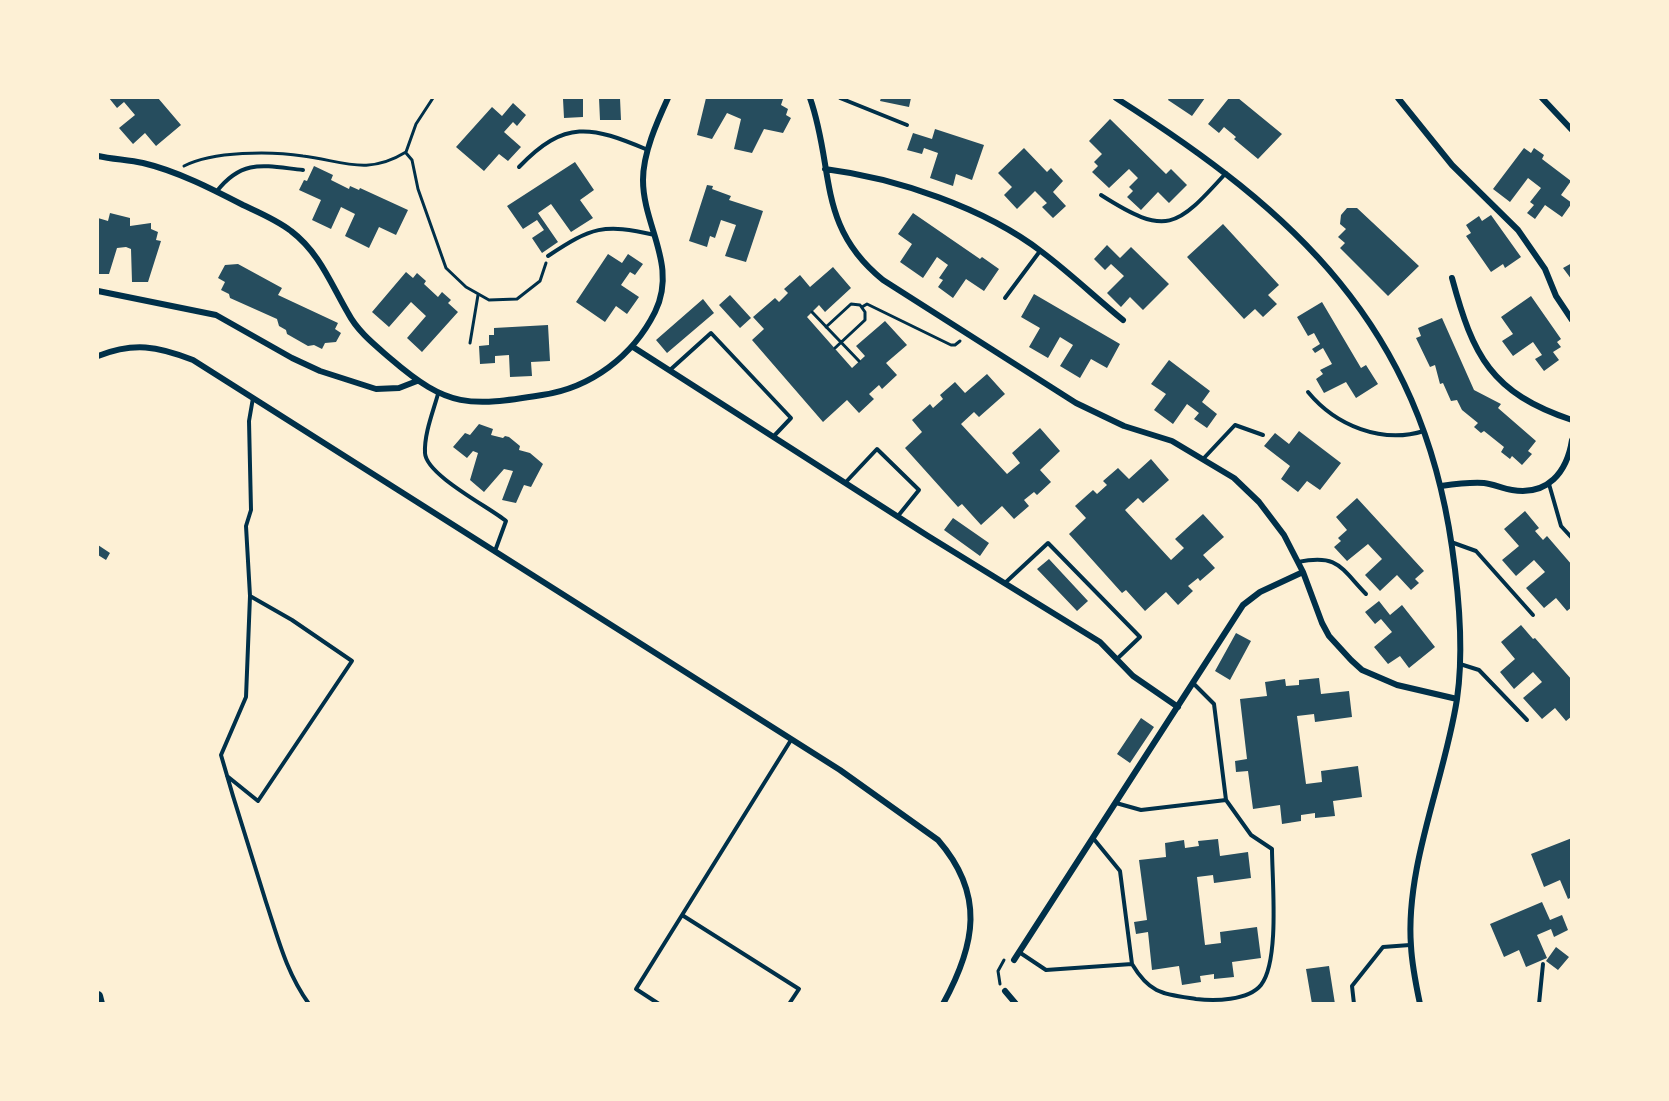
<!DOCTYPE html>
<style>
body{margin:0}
#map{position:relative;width:1669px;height:1101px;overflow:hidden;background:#fdf0d5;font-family:"Space Grotesk",sans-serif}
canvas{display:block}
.frame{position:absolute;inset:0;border:99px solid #fdf0d5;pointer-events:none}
</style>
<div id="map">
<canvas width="1669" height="1101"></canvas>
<div class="frame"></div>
</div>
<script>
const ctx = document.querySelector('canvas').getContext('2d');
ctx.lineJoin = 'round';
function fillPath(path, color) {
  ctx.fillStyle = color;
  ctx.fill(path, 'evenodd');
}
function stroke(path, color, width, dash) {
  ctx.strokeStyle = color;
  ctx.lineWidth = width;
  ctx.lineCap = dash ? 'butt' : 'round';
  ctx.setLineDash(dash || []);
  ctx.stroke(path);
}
const building = new Path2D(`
 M109,98H158L181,125L156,146L145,133L133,144L119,128L135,115L124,102L117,108Z
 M579,98H583V117L564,118L563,99Z
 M599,98H620L621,120H600Z
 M706,98L783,99L781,105L788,109L786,115L791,118L783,133L764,129L752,153L734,149L741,119L727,113L712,139L697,135Z
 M881,98H911L909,107L880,101Z
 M1169,98H1205L1192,116L1168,100Z
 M1229,98H1238L1282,134L1258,159L1234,139L1236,137L1224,127L1219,133L1208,124Z
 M513,103L526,115L517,126L513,122L504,132L521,147L508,161L499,154L484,171L456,147L492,107L502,116Z
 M1110,119L1166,174L1171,169L1187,185L1169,203L1158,192L1141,210L1127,197L1133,191L1129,187L1138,178L1129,169L1109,188L1092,172L1098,166L1094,162L1102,154L1089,141Z
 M935,129L984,145L972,180L956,174L953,186L930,178L938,153L924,148L922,154L907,150L913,133L932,139Z
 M1024,148L1047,172L1051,168L1063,181L1053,192L1066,206L1053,218L1042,207L1047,203L1035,191L1017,209L1004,195L1012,187L998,173Z
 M1524,148L1531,153L1534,148L1544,155L1542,159L1571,181L1561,195L1572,203L1562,217L1545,205L1535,219L1527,213L1534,205L1530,202L1541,188L1528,178L1510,202L1493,189Z
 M575,162L594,190L580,200L593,218L571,232L551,204L538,213L558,242L542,253L532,238L544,230L537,220L523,229L507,206Z
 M314,166L333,175L331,180L349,189L350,186L359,190L360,188L408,210L396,235L379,227L369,248L345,236L355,214L341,207L331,229L312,220L321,200L299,190L304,180L307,181Z
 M707,185L713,186L712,189L731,196L729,200L763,211L746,262L725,256L736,225L721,220L715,238L710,236L707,247L689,241Z
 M1347,208H1357L1419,266L1388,296L1340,248L1345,243L1338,237L1346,229L1340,224L1341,215Z
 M110,213L130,218V226L151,223V229L158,232L156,240L161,241L148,282H132L131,249L126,247L117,248L109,274H98V218L108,221Z
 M913,213L980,259L982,257L999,269L984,291L966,279L953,298L938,287L943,280L939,278L948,265L937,257L923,278L900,262L912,244L898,234Z
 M1491,215L1521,257L1505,268L1503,264L1491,272L1466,236L1471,233L1466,225L1479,216L1482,221Z
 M1223,224L1279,285L1268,295L1277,304L1263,317L1255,309L1244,319L1187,257Z
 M1107,245L1120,258L1131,247L1169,284L1143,310L1130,297L1121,307L1107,293L1124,276L1111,264L1105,270L1094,259Z
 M608,254L622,263L628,254L643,264L635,275L630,272L621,285L639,297L627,314L616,306L605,322L576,302Z
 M1572,263V280L1563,268Z
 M238,264L282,288L278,295L338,323L335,329L341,333L336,342L325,343L322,349L314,345L308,346L287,334L286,330L279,326L277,319L230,298L229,294L221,290L225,282L218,278L225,265Z
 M833,267L851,288L825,312L819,305L807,317L852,368L865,356L856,346L885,321L907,345L886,363L897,375L882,389L879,385L869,394L874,399L859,413L847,400L823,422L752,340L764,329L753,317L775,298L779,302L788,293L784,289L800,275L810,287Z
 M406,272L413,278L417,273L426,281L424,284L438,297L442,292L451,300L448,303L458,312L422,352L407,338L426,316L411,302L389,327L372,312Z
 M1034,294L1120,344L1107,368L1091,359L1080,378L1060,366L1073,345L1060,337L1048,358L1029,347L1040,328L1021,317Z
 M730,295L751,318L740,328L719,305Z
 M1531,296L1561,339L1557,342L1561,347L1553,352L1559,360L1544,371L1535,359L1542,355L1533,342L1513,356L1502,341L1513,334L1501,317Z
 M703,299L714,313L667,353L656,340Z
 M1322,302L1361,368L1366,365L1378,384L1356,398L1346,382L1324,393L1316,379L1323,374L1320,370L1332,364L1323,348L1315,353L1312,349L1320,344L1314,333L1308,336L1297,317Z
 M1442,318L1474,390L1501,404L1498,408L1536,441L1528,451L1532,454L1522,465L1512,456L1510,459L1501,452L1504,447L1484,431L1481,433L1474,427L1478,423L1462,410L1457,400L1451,401L1443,383L1440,384L1435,365L1430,367L1416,338L1421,336L1418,328Z
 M548,325L550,361L531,362L532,376L510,377L509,355L495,356V363L480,364L479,346L489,345V335H494V328Z
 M1169,360L1210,391L1202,402L1217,414L1207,428L1194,419L1199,413L1187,404L1173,424L1154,410L1166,394L1151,384Z
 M987,374L1005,394L979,417L974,412L961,424L1007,474L1020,463L1012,453L1040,428L1060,451L1040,470L1051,482L1037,495L1034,492L1024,500L1029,506L1014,519L1002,506L981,525L962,504L958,507L905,448L922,432L912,420L930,404L933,408L943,399L940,395L955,382L965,393Z
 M479,424L493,429L491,435L503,438L505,436L509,437L520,446L519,450L530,453L543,464L531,487L524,485L516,503L502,500L513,471L504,469L484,492L470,480L478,453L473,451L467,458L453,447L465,433L470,435Z
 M1299,431L1341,463L1320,490L1307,481L1298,492L1281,479L1290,466L1264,446L1275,433L1289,444Z
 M1151,459L1169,480L1143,503L1138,498L1125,510L1171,560L1184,548L1175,539L1203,514L1224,537L1203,555L1215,568L1200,581L1198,578L1188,586L1193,591L1178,605L1166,592L1145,611L1126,590L1122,593L1069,534L1086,518L1075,506L1093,490L1097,494L1107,485L1103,481L1118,468L1129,479Z
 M1357,498L1424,571L1415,579L1419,583L1411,590L1397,575L1380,591L1365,575L1382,559L1368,544L1347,561L1334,547L1341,541L1338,538L1347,530L1336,517Z
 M1525,511L1539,528L1535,531L1543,540L1547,536L1572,565V607L1567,611L1556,598L1544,608L1526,588L1545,572L1534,560L1516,576L1502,560L1519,546L1504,529Z
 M953,518L989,543L980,556L944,530Z
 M98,545L110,553L106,560L98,555Z
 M1049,559L1088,601L1077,611L1037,569Z
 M1379,601L1390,615L1402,605L1435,647L1409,668L1400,656L1388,664L1374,647L1392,632L1381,619L1375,624L1365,612Z
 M1521,625L1533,639L1535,638L1572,680V716L1566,721L1555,708L1542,719L1523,698L1542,682L1533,672L1514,689L1500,672L1515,659L1501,642Z
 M1236,633L1251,641L1230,680L1215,671Z
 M1319,678L1321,694L1349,691L1352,717L1315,722L1314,714L1297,716L1306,784L1322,782L1321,771L1358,766L1362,797L1333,801L1335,816L1315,818V813L1301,815V821L1282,824L1280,805L1253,809L1248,771L1236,772L1235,761L1247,759L1240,699L1267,696L1265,682L1285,679L1286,686L1299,685V680Z
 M1141,718L1154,727L1130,763L1117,754Z
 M1572,838V897L1568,899L1560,880L1544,887L1531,854Z
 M1218,839L1220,856L1248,852L1251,878L1214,883L1213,875L1197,877L1205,945L1221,943L1220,932L1257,927L1261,958L1232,962L1234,977L1214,979V974L1200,976L1201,982L1182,985L1179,966L1152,970L1148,932L1136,934L1134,922L1147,920L1139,860L1166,857L1165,843L1184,840L1185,848L1199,846L1198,841Z
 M1542,902L1550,920L1562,915L1568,930L1554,937L1551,929L1537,935L1547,958L1526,967L1519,950L1504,957L1490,924Z
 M1556,947L1569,957L1558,970L1546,961Z
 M1329,966L1335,1004H1312L1306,969Z`);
const path = new Path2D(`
 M406,153L412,160L418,189L446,268L466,287L489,300L517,299L540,281L546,263
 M184,166C213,151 271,151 303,156C343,161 367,176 406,152L416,124L433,98
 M862,307L867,304L951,345H955L960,341
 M812,312L859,361
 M826,327L851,304L860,305L865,312V320L835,348
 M470,343L478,295
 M1000,984L998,971L1004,960`);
const service = new Path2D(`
 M840,98L907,125
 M519,167C565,119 591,126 648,150
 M217,191C243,158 265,166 303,170
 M1101,195C1167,237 1176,228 1226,173
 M548,256C592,227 603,223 655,235
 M1005,298L1040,251
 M670,370L711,333L791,418L773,437
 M1308,392C1336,426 1382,444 1424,431
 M438,394C433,412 424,434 425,453C426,475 489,507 506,521L495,551
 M1204,458L1235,425L1263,435
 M845,483L877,449L919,490L898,516
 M1549,484L1561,526L1572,538
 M1451,542L1476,551L1533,615
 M1298,562C1338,554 1340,567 1366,594
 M1005,583L1048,543L1140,637L1118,658
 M250,596L246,526L251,510L249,421L253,398
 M1460,664L1479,670L1527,720
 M227,776L258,801L352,661L292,620L250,596L246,697L221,755L233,796C244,831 255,866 266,902C278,938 286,972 309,1004
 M1116,803L1141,810L1226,800L1214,704L1193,683
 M682,915L799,989L789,1004
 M1019,952L1046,970L1132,964L1120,871L1093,838
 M1132,964C1150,994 1163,994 1196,999C1214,1001 1248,1001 1261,985C1280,961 1272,879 1272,849L1251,835L1226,800
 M659,1004L636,989L791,740
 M1354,1004L1352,986L1383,947L1410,945
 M1539,1004L1543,964`);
const minor = new Path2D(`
 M810,98C835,169 816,226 883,280L1076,403L1124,426L1172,441L1234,478L1259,502L1284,535L1303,572L1322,623L1329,636L1351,660L1362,670L1397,685L1457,699
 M1116,98C1296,212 1420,326 1452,547C1459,595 1464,651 1457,699C1445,778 1405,866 1411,946C1412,966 1416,985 1420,1004
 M1398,98L1452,165L1518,230L1545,269L1556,296L1572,320
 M1542,98L1572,130
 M98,156C112,159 128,160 143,163C177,171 212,189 243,205C260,213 277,220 291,231C319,252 331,284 348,313C358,332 375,345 391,359C448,408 469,407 542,395C591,388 633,356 655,312C678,265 643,226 643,180C643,153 657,122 668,98
 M825,169C896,178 985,208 1042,252C1070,273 1096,298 1123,320
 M1452,278C1473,356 1491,393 1572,420
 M98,291L216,315L292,358L320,371L376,389L399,388L417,381
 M633,347L928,536L1100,642L1133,676L1178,707
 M98,356C134,342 157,346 193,360L840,770L938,840C985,894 976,944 943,1004
 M1441,486C1455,484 1470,482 1484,483C1494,484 1503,489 1512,490C1548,496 1567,472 1572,440
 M1014,960L1243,605L1260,592L1303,572
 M1005,991L1016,1004`);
const secondary = new Path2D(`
 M98,996L100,1004`);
fillPath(building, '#264d5e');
stroke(path, '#003049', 3);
stroke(service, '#003049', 4);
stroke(minor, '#003049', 6);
stroke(secondary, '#003049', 10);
</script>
